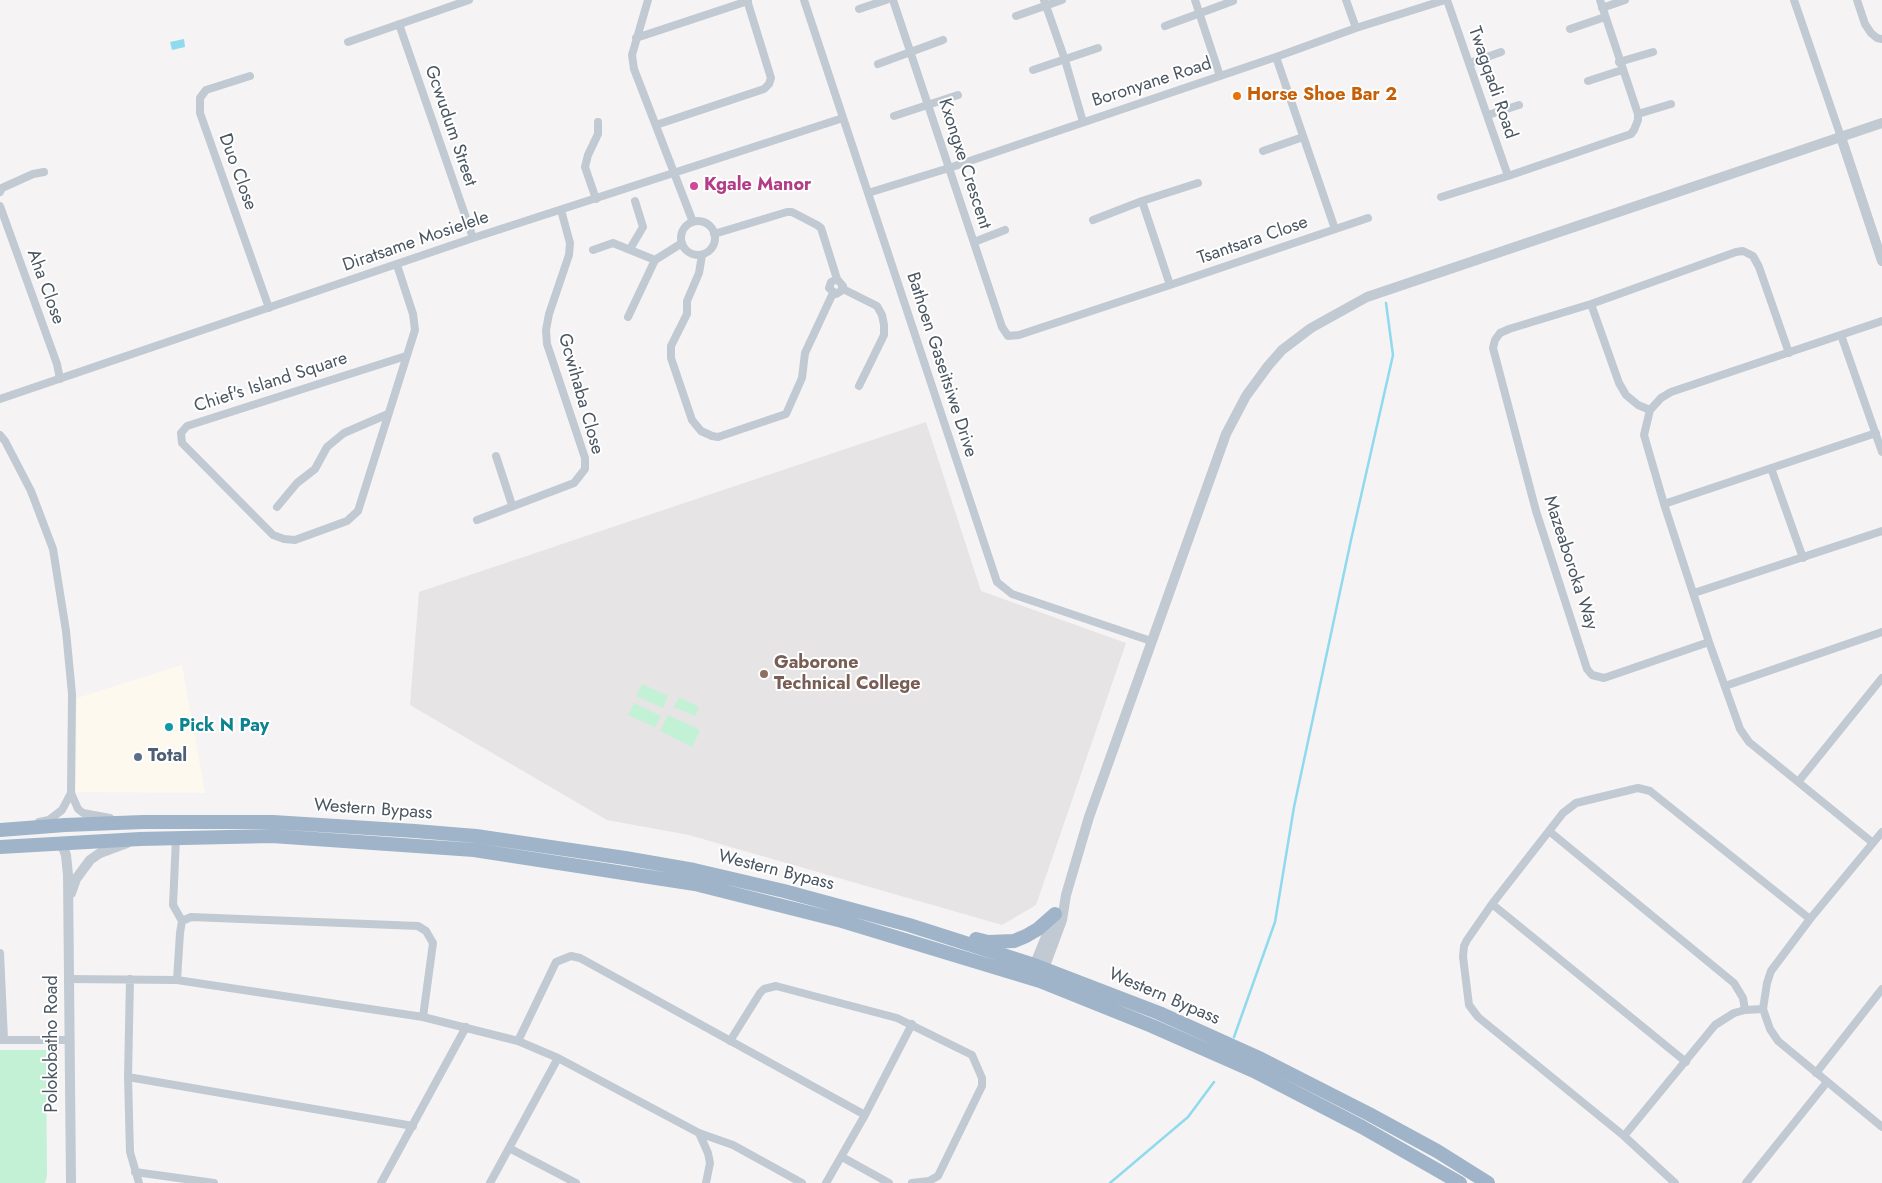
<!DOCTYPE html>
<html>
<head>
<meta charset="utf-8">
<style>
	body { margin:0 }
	canvas { display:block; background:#f5f3f3 }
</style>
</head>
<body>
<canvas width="1882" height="1183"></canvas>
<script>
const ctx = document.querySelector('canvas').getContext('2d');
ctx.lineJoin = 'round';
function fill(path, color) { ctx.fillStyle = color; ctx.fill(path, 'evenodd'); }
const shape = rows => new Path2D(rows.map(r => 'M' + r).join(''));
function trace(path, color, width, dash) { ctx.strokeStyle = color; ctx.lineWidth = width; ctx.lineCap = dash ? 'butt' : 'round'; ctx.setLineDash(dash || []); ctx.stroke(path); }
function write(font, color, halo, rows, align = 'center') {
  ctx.font = font + ' Jost,sans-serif'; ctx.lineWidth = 4; ctx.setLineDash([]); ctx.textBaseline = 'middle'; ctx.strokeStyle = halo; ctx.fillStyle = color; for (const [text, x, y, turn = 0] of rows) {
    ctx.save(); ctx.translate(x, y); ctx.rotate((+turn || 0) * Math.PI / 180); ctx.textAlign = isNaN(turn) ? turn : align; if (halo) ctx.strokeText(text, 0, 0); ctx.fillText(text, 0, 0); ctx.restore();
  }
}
fill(shape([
	[182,665,205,793,76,792,77,698]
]), '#fdf9ef');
fill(shape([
	[926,422,981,591,1126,643,1036,905,1002,925,689,835,607,820,410,705,419,592]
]), '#e6e4e5');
fill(shape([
	[642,684,668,696,663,708,636,696],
	[679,697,699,707,695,716,674,707],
	[634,703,661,716,655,727,628,715],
	[668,715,700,730,692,747,660,731],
	[0,1050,46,1050,47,1176,45,1183,0,1183]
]), '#c3f1d5');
fill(shape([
	[184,39,185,47,172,50,170,42]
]), '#90daee');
trace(shape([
	[1234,1037,1275,922,1294,807,1351,540,1393,355,1386,303],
	[1110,1183,1188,1117,1214,1082]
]), '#90daee', 2.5);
trace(shape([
	[648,0,632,55,634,69,693,222],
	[804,0,997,582,1012,594,1151,641],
	[893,0,1002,327,1008,336,1019,335,1170,285,1368,218],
	[1044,0,1065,60,1083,122],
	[1195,0,1220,76],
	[1346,0,1356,28],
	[1447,0,1508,176],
	[1794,0,1841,137],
	[1857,0,1865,24,1871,33,1877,38,1882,39],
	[1602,8,1625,0],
	[859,9,886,0],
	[1016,16,1062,0],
	[399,24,473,238],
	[1165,26,1233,1],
	[1570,29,1605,17],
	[636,38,748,1],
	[348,42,469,0],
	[1276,57,1335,229],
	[1619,62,1653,52],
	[1470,63,1501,52],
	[878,64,943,40],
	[1033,70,1098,48],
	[250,76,206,90,200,98,200,113,269,308],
	[1588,81,1622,70],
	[1638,114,1671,104],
	[1488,115,1519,105],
	[894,116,958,95],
	[656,125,764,89,769,84,771,78,747,0],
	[1263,151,1303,137],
	[0,192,2,188,33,174,44,172],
	[868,193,949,168,1276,57,1356,28,1445,0],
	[1441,197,1508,176,1631,134,1634,130,1638,120,1638,114,1600,0],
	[596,199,585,167,588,155,598,134,598,122],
	[1142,201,1170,285],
	[0,206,57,364,60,379],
	[1093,220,1142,201,1198,183],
	'681 238a17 17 0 1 1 34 0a17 17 0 1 1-34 0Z',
	[714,234,787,212,792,212,817,225,821,228,837,279,843,286,841,291,836,294,829,288,831,282,837,279],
	[974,242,1005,230],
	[630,249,643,227,635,201],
	[593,250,613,243,655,260],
	[702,255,699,273,687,301,687,314,671,346,671,358,692,420,701,431,712,436,718,437,786,414,802,378,805,353,833,293],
	[397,265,413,314,415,330,358,511,347,521,295,540,284,539,273,535,182,443,181,433,187,426,406,356],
	[843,289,877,306,882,315,884,325,884,335,859,386],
	[1591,304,1619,383,1626,395,1638,405,1650,410],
	[628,317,655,260,682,243],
	[1841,335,1882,452],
	[0,399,473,238,843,118],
	[0,435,5,441,31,491,53,549,66,631,72,694,71,793,78,809,83,813,110,818],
	[496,456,512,505],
	[1771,468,1803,558],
	[1664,504,1876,433],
	[277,507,297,483,315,469,327,447,344,433,388,414],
	[477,520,574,483,585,469,585,458,547,344,546,330,549,314,569,255,570,243,561,210],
	[1694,593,1882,531],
	[1709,642,1604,678,1592,675,1587,669,1536,511,1493,348,1495,340,1500,333,1509,329,1591,304,1736,252,1743,251,1753,256,1759,267,1789,353],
	[1725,686,1882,632],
	[1798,782,1882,678],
	[39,822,49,820,62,810,71,793],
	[1549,831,1734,983,1743,998,1745,1010],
	[1882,832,1810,919,1771,971,1767,983,1763,1009,1770,1029,1778,1041,1882,1127],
	[176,838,173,905,182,921],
	[1873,843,1749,742,1740,729,1709,642,1664,504,1644,435,1650,410,1661,398,1671,392,1882,321],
	[1492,904,1686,1062],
	[0,953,4,1039],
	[68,979,177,980,423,1017,518,1041,558,1058,699,1133,733,1145,802,1183],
	[130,979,128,1077,130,1152,139,1183],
	[177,980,180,933,182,921,191,917,418,926,426,931,433,943,423,1017],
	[0,1040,70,1040],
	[518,1041,556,962,571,956,580,958,865,1115],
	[730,1041,760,993,764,989,776,986,897,1018,972,1055,982,1078,982,1086,938,1176,929,1181,912,1183],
	[1816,1073,1882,989],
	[128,1077,413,1126],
	[699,1133,708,1153,710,1163,706,1183],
	[1624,1136,1715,1025,1734,1013,1745,1010,1763,1009],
	[509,1148,576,1183],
	[842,1157,889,1183],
	[135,1172,214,1183],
	[381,1183,466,1027],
	[490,1183,558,1058],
	[826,1183,865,1115,912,1024],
	[1675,1183,1624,1136,1478,1017,1469,1005,1463,957,1464,946,1467,940,1492,904,1563,813,1576,803,1638,788,1650,791,1810,919],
	[1746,1183,1827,1082]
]), '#c1cad2', 8);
trace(shape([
	[1841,137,1882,261],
	[61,842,66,855,68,875,71,1183],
	[71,893,76,879,90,860,100,853,127,843],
	[1032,971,1055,915],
	[1042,974,1062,920,1066,895,1089,817,1226,434,1246,396,1268,366,1282,350,1311,328,1367,297,1882,123]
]), '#c1cad2', 10);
trace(shape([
	[0,830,65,825,143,822,273,822,415,831,476,836,625,858,694,870,784,891,909,925,1034,965,1159,1013,1261,1059,1369,1114,1437,1151,1488,1183],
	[0,847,140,839,272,836,474,850,695,884,842,921,1040,981,1152,1026,1254,1071,1362,1127,1460,1183],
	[976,939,988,942,1014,941,1026,936,1038,929,1055,914]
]), '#9fb4c9', 14);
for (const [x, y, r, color] of [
	[1237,96,5,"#e8710a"],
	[694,186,5,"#d1479c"],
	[764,674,5,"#8d6e63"],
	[169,727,5,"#0f9aa8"],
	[138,757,5,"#5c6f8a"]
]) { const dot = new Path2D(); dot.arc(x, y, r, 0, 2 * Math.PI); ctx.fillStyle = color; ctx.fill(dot); trace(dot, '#fff', 2); }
write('18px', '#4a5661', '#fff', [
	["Boronyane Road",1152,83,-18],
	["Twagqadi Road",1492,83,71],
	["Gcwudum Street",450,126,71],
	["Kxongxe Crescent",964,164,72],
	["Duo Close",237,172,70],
	["Tsantsara Close",1253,241,-19],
	["Diratsame Mosielele",416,242,-19],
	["Aha Close",45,287,70],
	["Bathoen Gaseitsiwe Drive",941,365,72],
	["Chief's Island Square",271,383,-18],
	["Gcwihaba Close",580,394,74],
	["Mazeaboroka Way",1570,563,72],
	["Western Bypass",373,810,4],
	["Western Bypass",776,871,14],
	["Western Bypass",1164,997,23],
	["Polokobatho Road",53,1044,-90]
]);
write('bold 18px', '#c56008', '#fff', [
	["Horse Shoe Bar 2",1247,96]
], 'left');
write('bold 18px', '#b23c85', '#fff', [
	["Kgale Manor",704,186]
], 'left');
write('bold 18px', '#785e54', '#fff', [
	["Gaborone",774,664],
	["Technical College",774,685]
], 'left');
write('bold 18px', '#0d838f', '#fff', [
	["Pick N Pay",179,727]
], 'left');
write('bold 18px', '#4e5e75', '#fff', [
	["Total",148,757]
], 'left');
</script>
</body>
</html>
